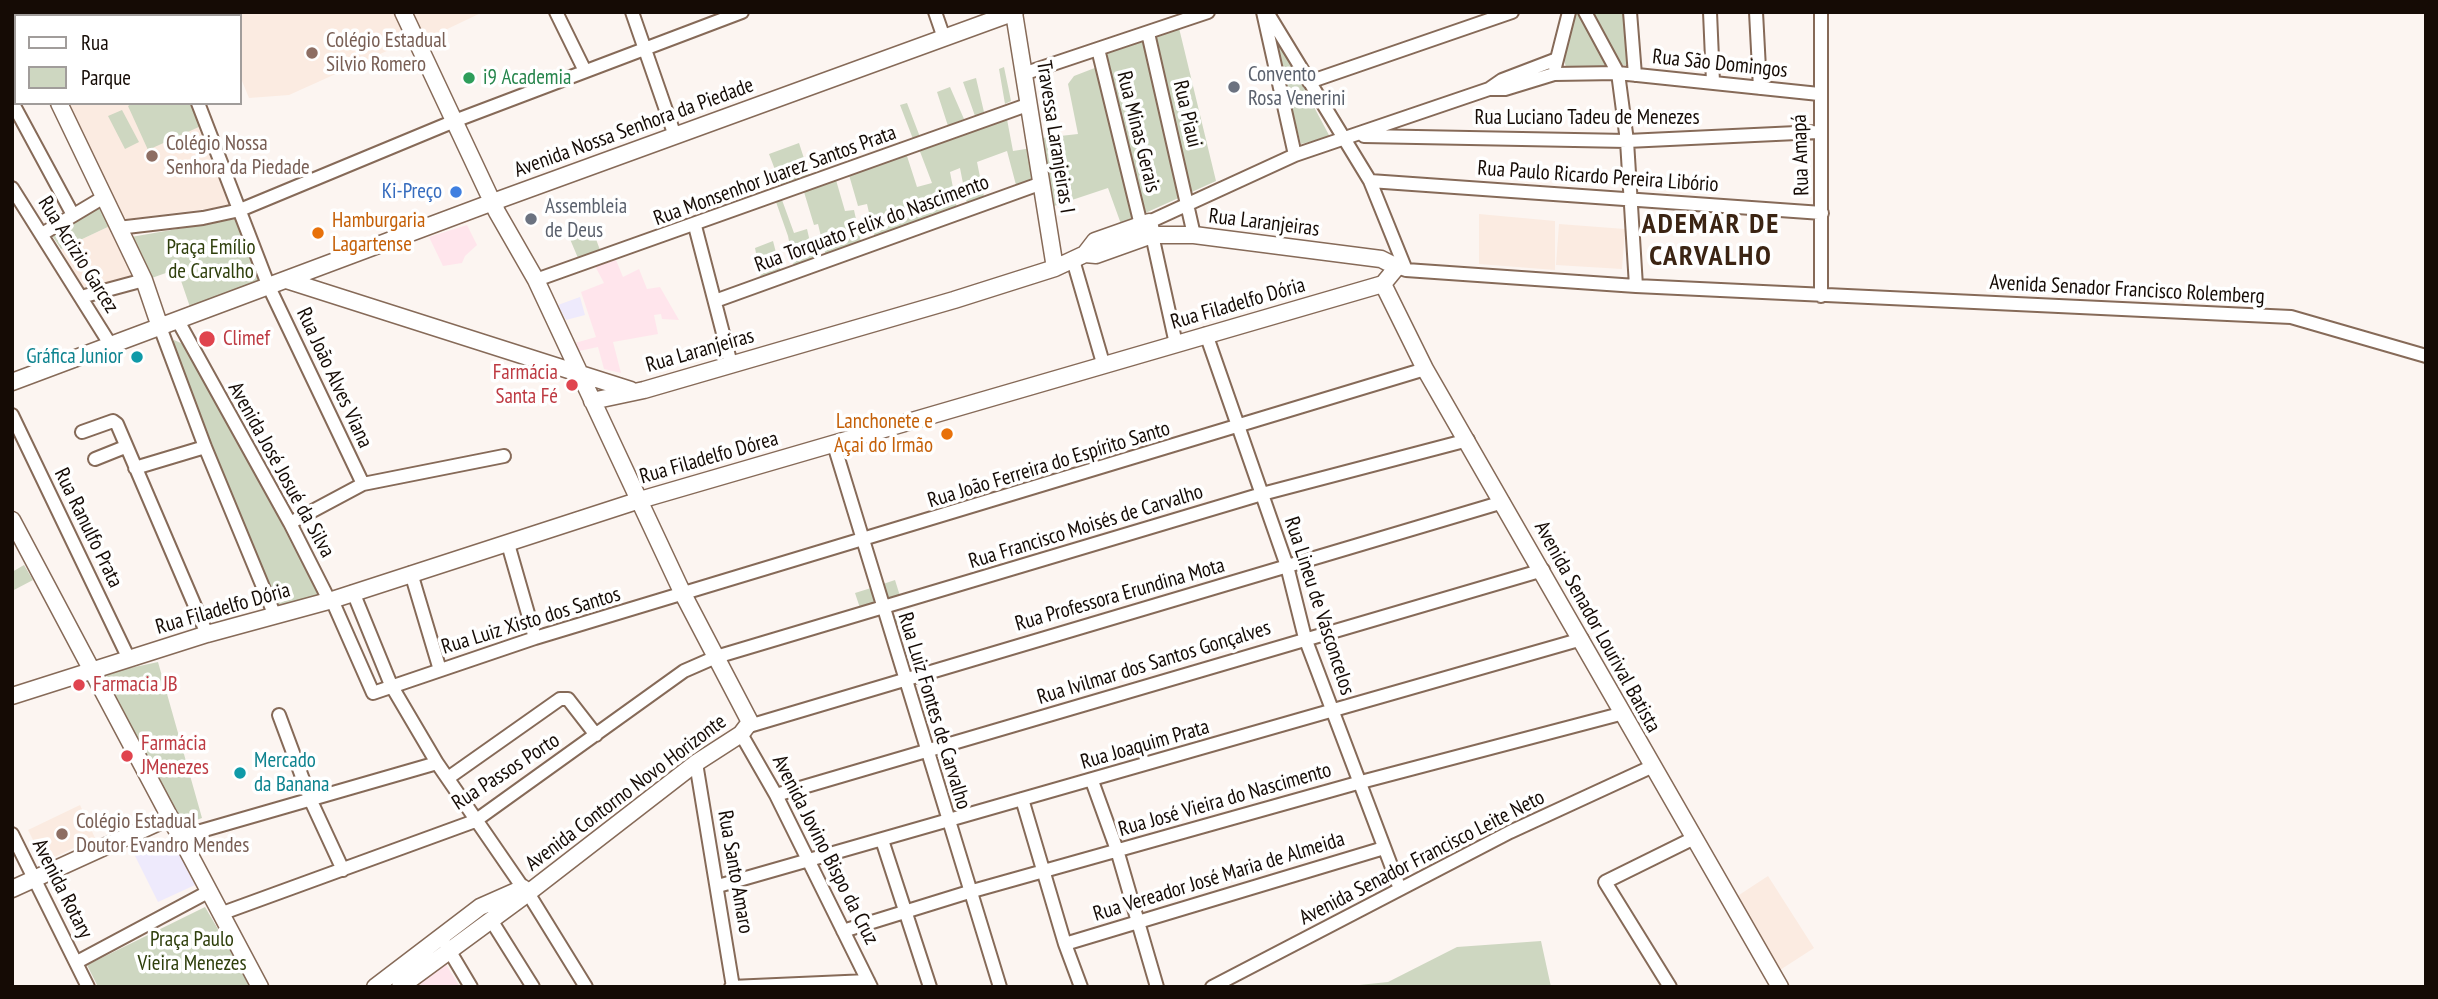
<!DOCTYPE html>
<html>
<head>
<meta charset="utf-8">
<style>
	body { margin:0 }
	#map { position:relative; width:2438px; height:999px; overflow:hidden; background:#fcf5f1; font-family:"PT Sans Narrow",sans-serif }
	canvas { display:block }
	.frame { position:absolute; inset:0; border:14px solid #150b05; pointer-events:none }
	.legend { position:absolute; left:14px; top:14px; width:228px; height:91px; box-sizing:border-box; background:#fff; border:2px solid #a19d9b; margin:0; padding:9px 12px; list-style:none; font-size:21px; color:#150b05 }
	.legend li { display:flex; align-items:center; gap:14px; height:35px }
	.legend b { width:35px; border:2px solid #a19d9b }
</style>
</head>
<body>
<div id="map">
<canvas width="2438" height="999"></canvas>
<div class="frame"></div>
<ul class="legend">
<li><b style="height:9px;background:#fff"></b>Rua</li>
<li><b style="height:19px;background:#ced7c1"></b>Parque</li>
</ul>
</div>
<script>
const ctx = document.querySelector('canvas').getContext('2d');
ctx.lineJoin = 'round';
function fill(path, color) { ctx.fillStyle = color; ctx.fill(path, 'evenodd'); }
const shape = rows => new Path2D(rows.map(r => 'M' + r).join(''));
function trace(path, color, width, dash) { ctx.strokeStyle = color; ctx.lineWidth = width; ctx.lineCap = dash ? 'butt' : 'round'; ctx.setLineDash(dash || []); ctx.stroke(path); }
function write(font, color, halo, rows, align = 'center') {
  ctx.font = font + ' "PT Sans Narrow",sans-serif'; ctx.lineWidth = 7; ctx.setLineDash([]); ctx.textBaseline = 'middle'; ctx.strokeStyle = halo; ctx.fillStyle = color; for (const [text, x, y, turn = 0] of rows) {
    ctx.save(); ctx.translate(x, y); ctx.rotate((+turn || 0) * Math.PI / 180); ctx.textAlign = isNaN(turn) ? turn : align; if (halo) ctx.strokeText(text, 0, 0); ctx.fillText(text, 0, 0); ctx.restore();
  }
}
fill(shape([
	[580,297,585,315,566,320,558,305],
	[171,837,195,885,158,902,134,854]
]), '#eeeafc');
fill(shape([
	[467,225,477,245,465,256,462,263,443,266,429,237],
	[616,260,623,277,639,269,647,289,660,287,679,320,662,319,661,314,654,315,658,334,613,342,621,373,604,369,598,347,579,351,575,343,596,337,581,292,604,283,595,266],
	[445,963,460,987,413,987]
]), '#ffe5ec');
fill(shape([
	[218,12,395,12,409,41,289,95,249,98,240,76,240,16,219,16],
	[409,12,483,12,422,41],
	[68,103,194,103,231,206,118,220],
	[1479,214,1555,221,1555,270,1479,264],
	[1559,224,1625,229,1622,269,1556,265],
	[112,225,134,277,130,281,81,291,61,249],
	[80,805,95,838,44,862,28,830],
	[1768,876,1814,948,1780,970,1736,897]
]), '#fbebe1');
fill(shape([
	[1592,12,1626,12,1631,66,1618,64],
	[1578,13,1608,67,1566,67,1562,54,1573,14],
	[1266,17,1330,137,1301,144],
	[1179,28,1216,181,1121,224,1108,188,1054,206,1042,138,1078,134,1068,84,1074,76,1105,64,1102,52],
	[1004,67,1011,101,1005,104,999,69],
	[976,78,984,112,975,116,963,82],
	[950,87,964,119,948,126,937,92],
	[133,103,191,103,201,126,148,150,128,106],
	[907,103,920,137,913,139,900,105],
	[122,110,139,142,125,149,108,116],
	[1006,114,1013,151,1032,148,1039,180,1016,185,1007,151,977,162,984,197,967,204,960,168,950,172,957,209,875,239,867,204,858,206,849,175,906,153,917,187,932,183,919,149],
	[799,143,810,177,782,188,769,154],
	[836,180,845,211,854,210,861,242,826,257,818,224,814,225,804,192],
	[782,200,794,233,807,229,814,259,794,267,788,236,776,202],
	[99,203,112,225,61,249,49,231],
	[235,219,261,283,190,307,177,269,149,279,131,237],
	[590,223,600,250,578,258,567,232],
	[773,241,781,272,761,278,755,248],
	[174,340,183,344,324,599,277,609,171,347],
	[24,565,33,580,12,591,12,572],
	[895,580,900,596,888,600,883,584],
	[871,588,875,604,860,608,855,593],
	[910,611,913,621,896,626,893,616],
	[158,662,202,818,180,826,102,674],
	[205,907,252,987,98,987,87,965],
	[1541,941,1551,987,1340,987,1388,982,1457,947]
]), '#ced7c1');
const street = shape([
	[165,12,166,16],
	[556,12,585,71],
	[632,12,675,136],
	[935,12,944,38],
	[1263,12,1295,155,1489,89,1505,89,1554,74,1618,73,1819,94],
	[1267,12,1370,181,1406,270],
	[1585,12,1618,73,1627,141,1636,286],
	[1630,12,1635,75],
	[1710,12,1713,82],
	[1756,12,1760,88],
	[1821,12,1821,296],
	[1148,33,1194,235],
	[1098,49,1141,225],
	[1555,67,1569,12],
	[1023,74,1208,12],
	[1309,82,1512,12],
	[1489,89,1502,80,1557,59],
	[12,102,73,215],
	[198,103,269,287,363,484],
	[1364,136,1627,141,1818,132],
	[1370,181,1822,213],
	[12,188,110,344],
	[1149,222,1295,155],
	[695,226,731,364],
	[118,228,203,218,240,210,457,120,742,12],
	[42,234,104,197],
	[1152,235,1176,344],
	[1073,260,1103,363],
	[1397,267,1406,270,1636,286,2291,317,2426,356],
	[536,280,1027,105],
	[81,297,144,280],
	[715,301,1042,183],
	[178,321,290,523,329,600],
	[160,327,205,447,275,616],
	[1206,334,1287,566,1305,638,1400,889],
	[12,415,129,659],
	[82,432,113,421,117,424,207,634],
	[834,445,1000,987],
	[95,459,125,447],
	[135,468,205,447],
	[290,523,363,484,504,456],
	[508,544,535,638],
	[411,573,440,670],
	[353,592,391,685,437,763,523,888],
	[332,600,373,693,535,638,1425,369],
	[279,715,311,801,343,870],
	[749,726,1503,502],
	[741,734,776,795,871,987],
	[696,763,733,987],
	[448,778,560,699,568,699,596,735],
	[1092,781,1117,850,1157,987],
	[776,795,1543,570],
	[1022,799,1065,944,1081,987],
	[12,834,88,987],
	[180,837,437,763],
	[882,840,930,987],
	[718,886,1582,639],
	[528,893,586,987],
	[220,914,475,821,684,671,716,657,1262,494,1468,440],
	[491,920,533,987],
	[843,931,969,892,1361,782,1620,714],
	[1065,944,1384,848],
	[446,945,471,987],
	[77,962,208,892],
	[731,987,868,981],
	[1212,987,1510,832,1651,767],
	[1670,987,1605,882,1688,841]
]);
const secondary = shape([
	[18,12,20,16],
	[1014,13,1055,268],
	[59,103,144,280,160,327],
	[1085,254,1095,241,1149,222,1152,235],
	[286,280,631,390],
	[1383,284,1425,369,1780,987],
	[12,382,493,202,1015,12],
	[592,401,644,390,954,300,1055,268,1085,254,1096,255,1152,235,1194,235,1381,259,1397,267,1383,284],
	[12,520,260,987],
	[12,696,207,634,332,600,640,500,1383,284],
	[12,889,170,817],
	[375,987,480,907,523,888,528,893],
	[400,987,528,893,696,763,741,734,750,722,683,594,536,280,497,212,403,12]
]);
trace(street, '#866a58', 16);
trace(secondary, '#866a58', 19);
trace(street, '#fff', 12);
trace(secondary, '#fff', 16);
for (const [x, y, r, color] of [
	[312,53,7,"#8d6e63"],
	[469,78,7,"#2e9e5b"],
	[1234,87,7,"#6b7280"],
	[152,156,7,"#8d6e63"],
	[456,192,7,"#3f7fe0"],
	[531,219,7,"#6b7280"],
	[318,233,7,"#e8710a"],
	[207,339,9,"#e0444e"],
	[137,357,7,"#0f9aa8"],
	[572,385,7,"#e0444e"],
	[947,434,7,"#e8710a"],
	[79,685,7,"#e0444e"],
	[127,756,7,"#e0444e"],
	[240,773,7,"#0f9aa8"],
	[62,834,7,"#8d6e63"]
]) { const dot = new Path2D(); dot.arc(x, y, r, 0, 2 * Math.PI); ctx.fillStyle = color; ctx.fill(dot); trace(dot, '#fff', 2.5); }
write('21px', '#785e54', '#fff', [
	["Colégio Estadual",326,41],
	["Silvio Romero",326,65],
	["Colégio Nossa",166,144],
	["Senhora da Piedade",166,168],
	["Colégio Estadual",76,822],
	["Doutor Evandro Mendes",76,846]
], 'left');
write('21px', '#150b05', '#fff', [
	["Rua São Domingos",1720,64,6],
	["Rua Piaui",1187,114,77],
	["Rua Luciano Tadeu de Menezes",1587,118],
	["Avenida Nossa Senhora da Piedade",634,128,-20],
	["Rua Minas Gerais",1138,132,76],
	["Travessa Laranjeiras I",1055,137,81],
	["Rua Amapá",1801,155,-92],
	["Rua Monsenhor Juarez Santos Prata",775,176,-20],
	["Rua Paulo Ricardo Pereira Libório",1598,177,4],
	["Rua Laranjeiras",1264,223,7],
	["Rua Torquato Felix do Nascimento",872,224,-20],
	["Rua Acrizio Garcez",78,255,58],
	["Avenida Senador Francisco Rolemberg",2127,290,3],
	["Rua Filadelfo Dória",1238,304,-16],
	["Rua Laranjeiras",700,351,-16],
	["Rua João Alves Viana",334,378,65],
	["Rua Filadelfo Dórea",709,458,-16],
	["Rua João Ferreira do Espírito Santo",1049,465,-17],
	["Avenida José Josué da Silva",281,470,61],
	["Rua Francisco Moisés de Carvalho",1086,527,-17],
	["Rua Ranulfo Prata",88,528,64],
	["Rua Professora Erundina Mota",1120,595,-16],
	["Rua Lineu de Vasconcelos",1319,606,72],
	["Rua Filadelfo Dória",223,609,-16],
	["Rua Luiz Xisto dos Santos",531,621,-17],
	["Avenida Senador Lourival Batista",1597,627,61],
	["Rua Ivilmar dos Santos Gonçalves",1154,663,-17],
	["Rua Luiz Fontes de Carvalho",934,711,73],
	["Rua Joaquim Prata",1145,745,-16],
	["Rua Passos Porto",506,772,-33],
	["Avenida Contorno Novo Horizonte",626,793,-37],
	["Rua José Vieira do Nascimento",1225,800,-16],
	["Avenida Jovino Bispo da Cruz",825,850,63],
	["Avenida Senador Francisco Leite Neto",1422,858,-27],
	["Rua Santo Amaro",735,872,80],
	["Rua Vereador José Maria de Almeida",1219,877,-17],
	["Avenida Rotary",62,889,63]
]);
write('21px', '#5b616d', '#fff', [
	["Convento",1248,75],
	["Rosa Venerini",1248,99],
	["Assembleia",545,207],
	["de Deus",545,231]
], 'left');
write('21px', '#27864d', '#fff', [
	["i9 Academia",483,78]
], 'left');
write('21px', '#366cbe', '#fff', [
	["Ki-Preço",442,192]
], 'right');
write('21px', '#c56008', '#fff', [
	["Hamburgaria",332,221],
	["Lagartense",332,245],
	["Lanchonete e",933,422,"right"],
	["Açai do Irmão",933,446,"right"]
], 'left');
write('21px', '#2f3f0c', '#fff', [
	["Praça Emílio",211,248],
	["de Carvalho",211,272],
	["Praça Paulo",192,940],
	["Vieira Menezes",192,964]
]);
write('21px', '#be3a42', '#fff', [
	["Climef",223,339],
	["Farmácia",558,373,"right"],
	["Santa Fé",558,397,"right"],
	["Farmacia JB",93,685],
	["Farmácia",141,744],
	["JMenezes",141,768]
], 'left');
write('21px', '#0d838f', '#fff', [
	["Gráfica Junior",123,357],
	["Mercado",254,761,"left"],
	["da Banana",254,785,"left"]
], 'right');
ctx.letterSpacing = '2px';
write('bold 28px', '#3b2413', '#fff', [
	["ADEMAR DE",1711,225],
	["CARVALHO",1711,257]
]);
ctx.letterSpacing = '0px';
</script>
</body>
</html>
